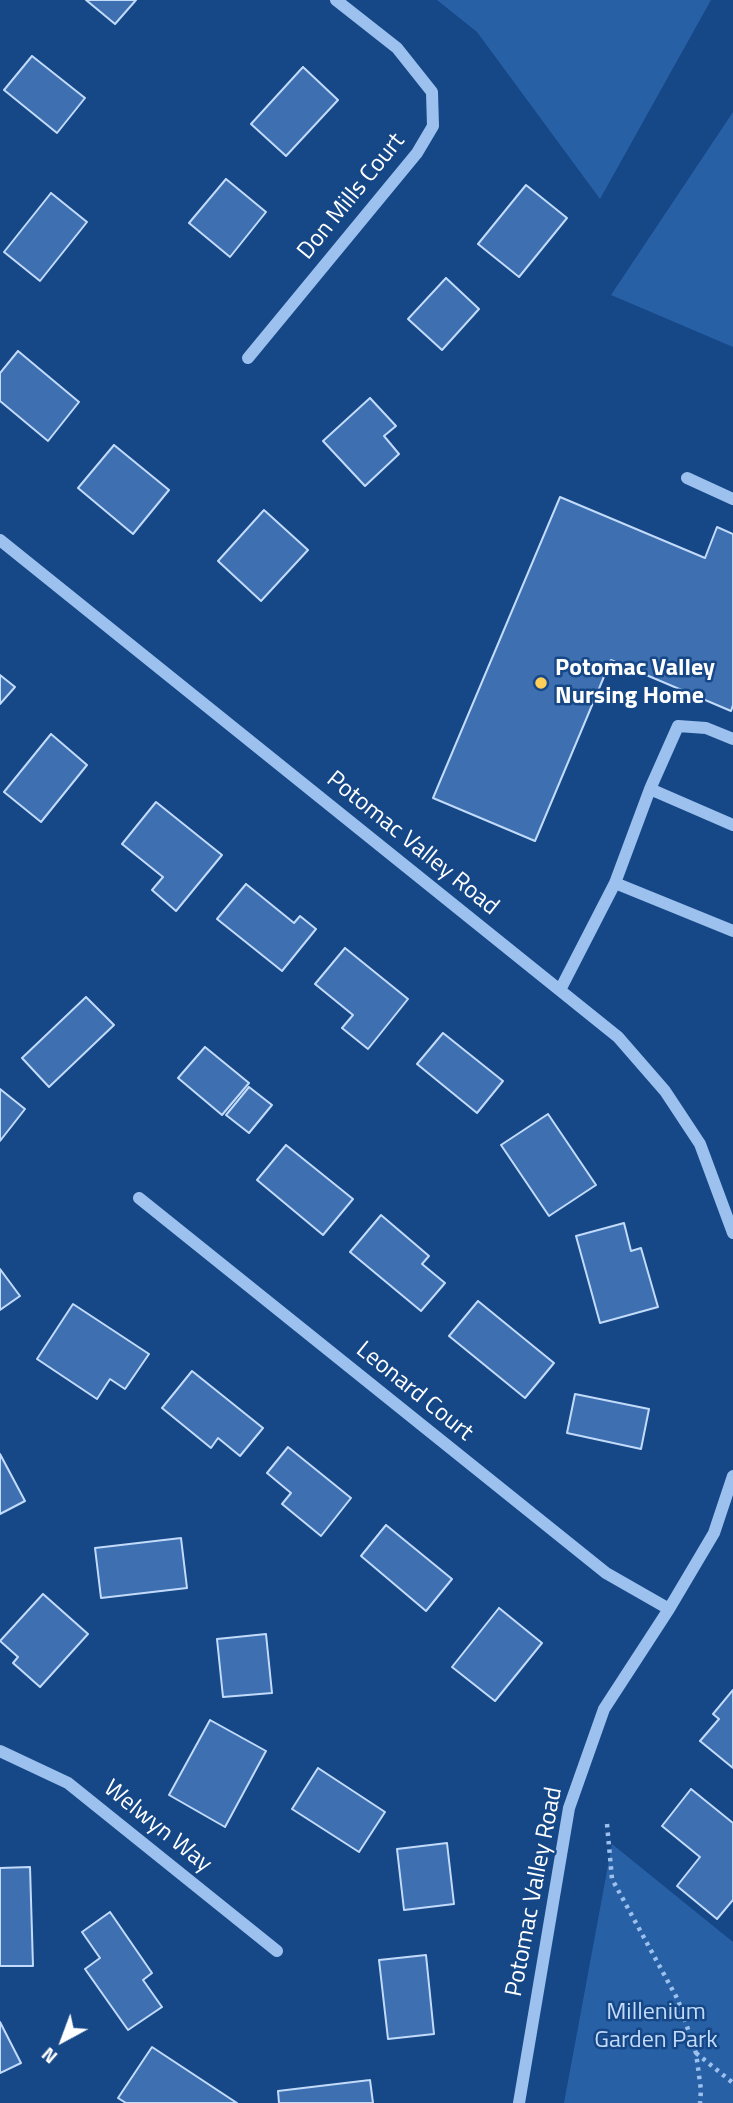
<!DOCTYPE html>
<html>
<head>
<meta charset="utf-8">
<style>
	body { margin:0 }
	#map { position:relative; width:733px; height:2103px; overflow:hidden; background:#164787; font-family:"Titillium Web",sans-serif }
	canvas { display:block }
	.north { position:absolute; left:28px; top:2005px; width:70px; height:70px; -webkit-text-stroke:5px #164787; paint-order:stroke; rotate:221deg; font-size:19px; font-weight:700; line-height:28px; text-align:center; color:#fff }
	.north::after { content:''; display:block; margin:auto; width:24px; height:32px; background:#fff; clip-path:polygon(50% 0,100% 100%,50% 72%,0 100%) }
</style>
</head>
<body>
<div id="map">
<canvas width="733" height="2103"></canvas>
<div class="north">N</div>
</div>
<script>
const ctx = document.querySelector('canvas').getContext('2d');
ctx.lineJoin = 'round';
function fill(path, color) { ctx.fillStyle = color; ctx.fill(path, 'evenodd'); }
const shape = rows => new Path2D(rows.map(r => 'M' + r).join(''));
function trace(path, color, width, dash) { ctx.strokeStyle = color; ctx.lineWidth = width; ctx.lineCap = dash ? 'butt' : 'round'; ctx.setLineDash(dash || []); ctx.stroke(path); }
function write(font, color, halo, rows, align = 'center') {
  ctx.font = font + ' "Titillium Web",sans-serif'; ctx.lineWidth = 5; ctx.setLineDash([]); ctx.textBaseline = 'middle'; ctx.strokeStyle = halo; ctx.fillStyle = color; for (const [text, x, y, turn = 0] of rows) {
    ctx.save(); ctx.translate(x, y); ctx.rotate((+turn || 0) * Math.PI / 180); ctx.textAlign = isNaN(turn) ? turn : align; if (halo) ctx.strokeText(text, 0, 0); ctx.fillText(text, 0, 0); ctx.restore();
  }
}
fill(shape([
	[437,0,711,0,600,199,477,32],
	[733,112,733,347,611,295],
	[612,1844,733,1942,733,2103,564,2103]
]), '#2860a6');
const building = shape([
	[86,0,136,0,115,24,86,0],
	[32,56,85,98,57,133,4,90,32,56],
	[303,67,338,100,286,156,251,124,303,67],
	[226,179,266,212,230,257,189,223,226,179],
	[526,185,567,218,519,277,478,244,526,185],
	[51,193,87,222,40,281,4,252,51,193],
	[446,278,479,309,442,350,408,319,446,278],
	[18,351,79,402,48,441,0,401,0,373,18,351],
	[370,398,396,426,384,436,399,454,365,486,323,441,370,398],
	[114,445,169,490,133,534,78,488,114,445],
	[560,497,705,558,717,527,733,534,733,705,731,711,611,660,535,841,433,798,560,497],
	[264,510,308,550,261,601,218,561,264,510],
	[0,675,15,687,0,704,0,675],
	[51,734,87,765,41,822,4,792,51,734],
	[156,802,222,855,176,911,152,890,163,877,122,844,156,802],
	[246,884,294,923,300,916,316,929,282,971,217,919,246,884],
	[345,948,408,999,368,1049,342,1028,353,1015,315,984,345,948],
	[86,997,114,1025,49,1087,22,1058,86,997],
	[443,1033,503,1081,477,1113,417,1064,443,1033],
	[205,1047,249,1083,222,1115,178,1078,205,1047],
	[249,1087,272,1105,249,1133,226,1115,249,1087],
	[0,1089,25,1109,0,1141,0,1089],
	[548,1114,596,1185,549,1216,501,1145,548,1114],
	[286,1145,353,1199,323,1235,257,1180,286,1145],
	[381,1215,429,1256,422,1264,445,1283,421,1311,350,1252,381,1215],
	[624,1223,631,1251,641,1248,658,1307,600,1323,576,1236,624,1223],
	[0,1269,20,1296,0,1310,0,1269],
	[478,1301,554,1363,525,1398,449,1336,478,1301],
	[73,1304,149,1354,125,1389,110,1379,97,1399,37,1359,73,1304],
	[192,1371,263,1428,240,1456,218,1438,211,1448,162,1408,192,1371],
	[575,1394,649,1409,641,1449,567,1433,575,1394],
	[288,1447,351,1498,321,1536,282,1504,291,1493,267,1473,288,1447],
	[0,1454,25,1501,0,1514,0,1454],
	[386,1525,452,1579,426,1611,361,1556,386,1525],
	[181,1538,187,1588,101,1598,95,1548,181,1538],
	[43,1594,88,1634,40,1687,13,1663,18,1657,0,1641,43,1594],
	[499,1608,542,1643,495,1701,452,1667,499,1608],
	[266,1634,272,1693,223,1697,217,1639,266,1634],
	[733,1690,733,1768,700,1741,719,1719,713,1714,733,1690],
	[210,1720,266,1751,225,1827,169,1795,210,1720],
	[318,1768,385,1812,359,1852,292,1809,318,1768],
	[691,1789,733,1823,733,1900,717,1919,677,1886,700,1857,662,1826,691,1789],
	[447,1843,454,1904,404,1910,397,1849,447,1843],
	[30,1867,33,1966,0,1966,0,1868,30,1867],
	[110,1912,152,1973,143,1980,162,2007,128,2030,85,1969,100,1958,82,1932,110,1912],
	[426,1955,434,2034,388,2039,379,1960,426,1955],
	[0,2022,21,2063,0,2073,0,2022],
	[152,2047,237,2103,126,2103,118,2098,152,2047],
	[370,2080,373,2103,279,2103,278,2091,370,2080]
]);
fill(building, '#3e70b1');
trace(building, '#c2dbfa', 2);
trace(shape([
	[607,1824,612,1879,678,2000,696,2053,701,2090,700,2103],
	[696,2053,733,2083]
]), '#9cc1ee', 4.5, [3.5, 5]);
trace(shape([
	[248,358,417,153,433,126,432,92,397,48,336,0],
	[687,478,733,499],
	[0,540,618,1037,665,1091,700,1144,733,1233],
	[650,789,733,825],
	[615,883,733,931],
	[560,990,615,883,650,789,678,726,706,728,733,739],
	[139,1198,606,1573,669,1609],
	[0,1751,68,1783,277,1951],
	[519,2103,569,1808,604,1709,669,1609,714,1533,733,1476]
]), '#9cc1ee', 12);
for (const [x, y, r, color] of [
	[541,683,7,"#ffd059"]
]) { const dot = new Path2D(); dot.arc(x, y, r, 0, 2 * Math.PI); ctx.fillStyle = color; ctx.fill(dot); trace(dot, '#164787', 2.5); }
write('24px', '#fff', '#164787', [
	["Don Mills Court",352,197,-51],
	["Potomac Valley Road",412,844,39],
	["Leonard Court",414,1392,39],
	["Welwyn Way",157,1827,39],
	["Potomac Valley Road",535,1892,-79]
]);
write('bold 24px', '#fff', '#164787', [
	["Potomac Valley",555,669],
	["Nursing Home",555,697]
], 'left');
write('24px', '#c2dbfa', '#164787', [
	["Millenium",656,2013],
	["Garden Park",656,2041]
]);
</script>
</body>
</html>
